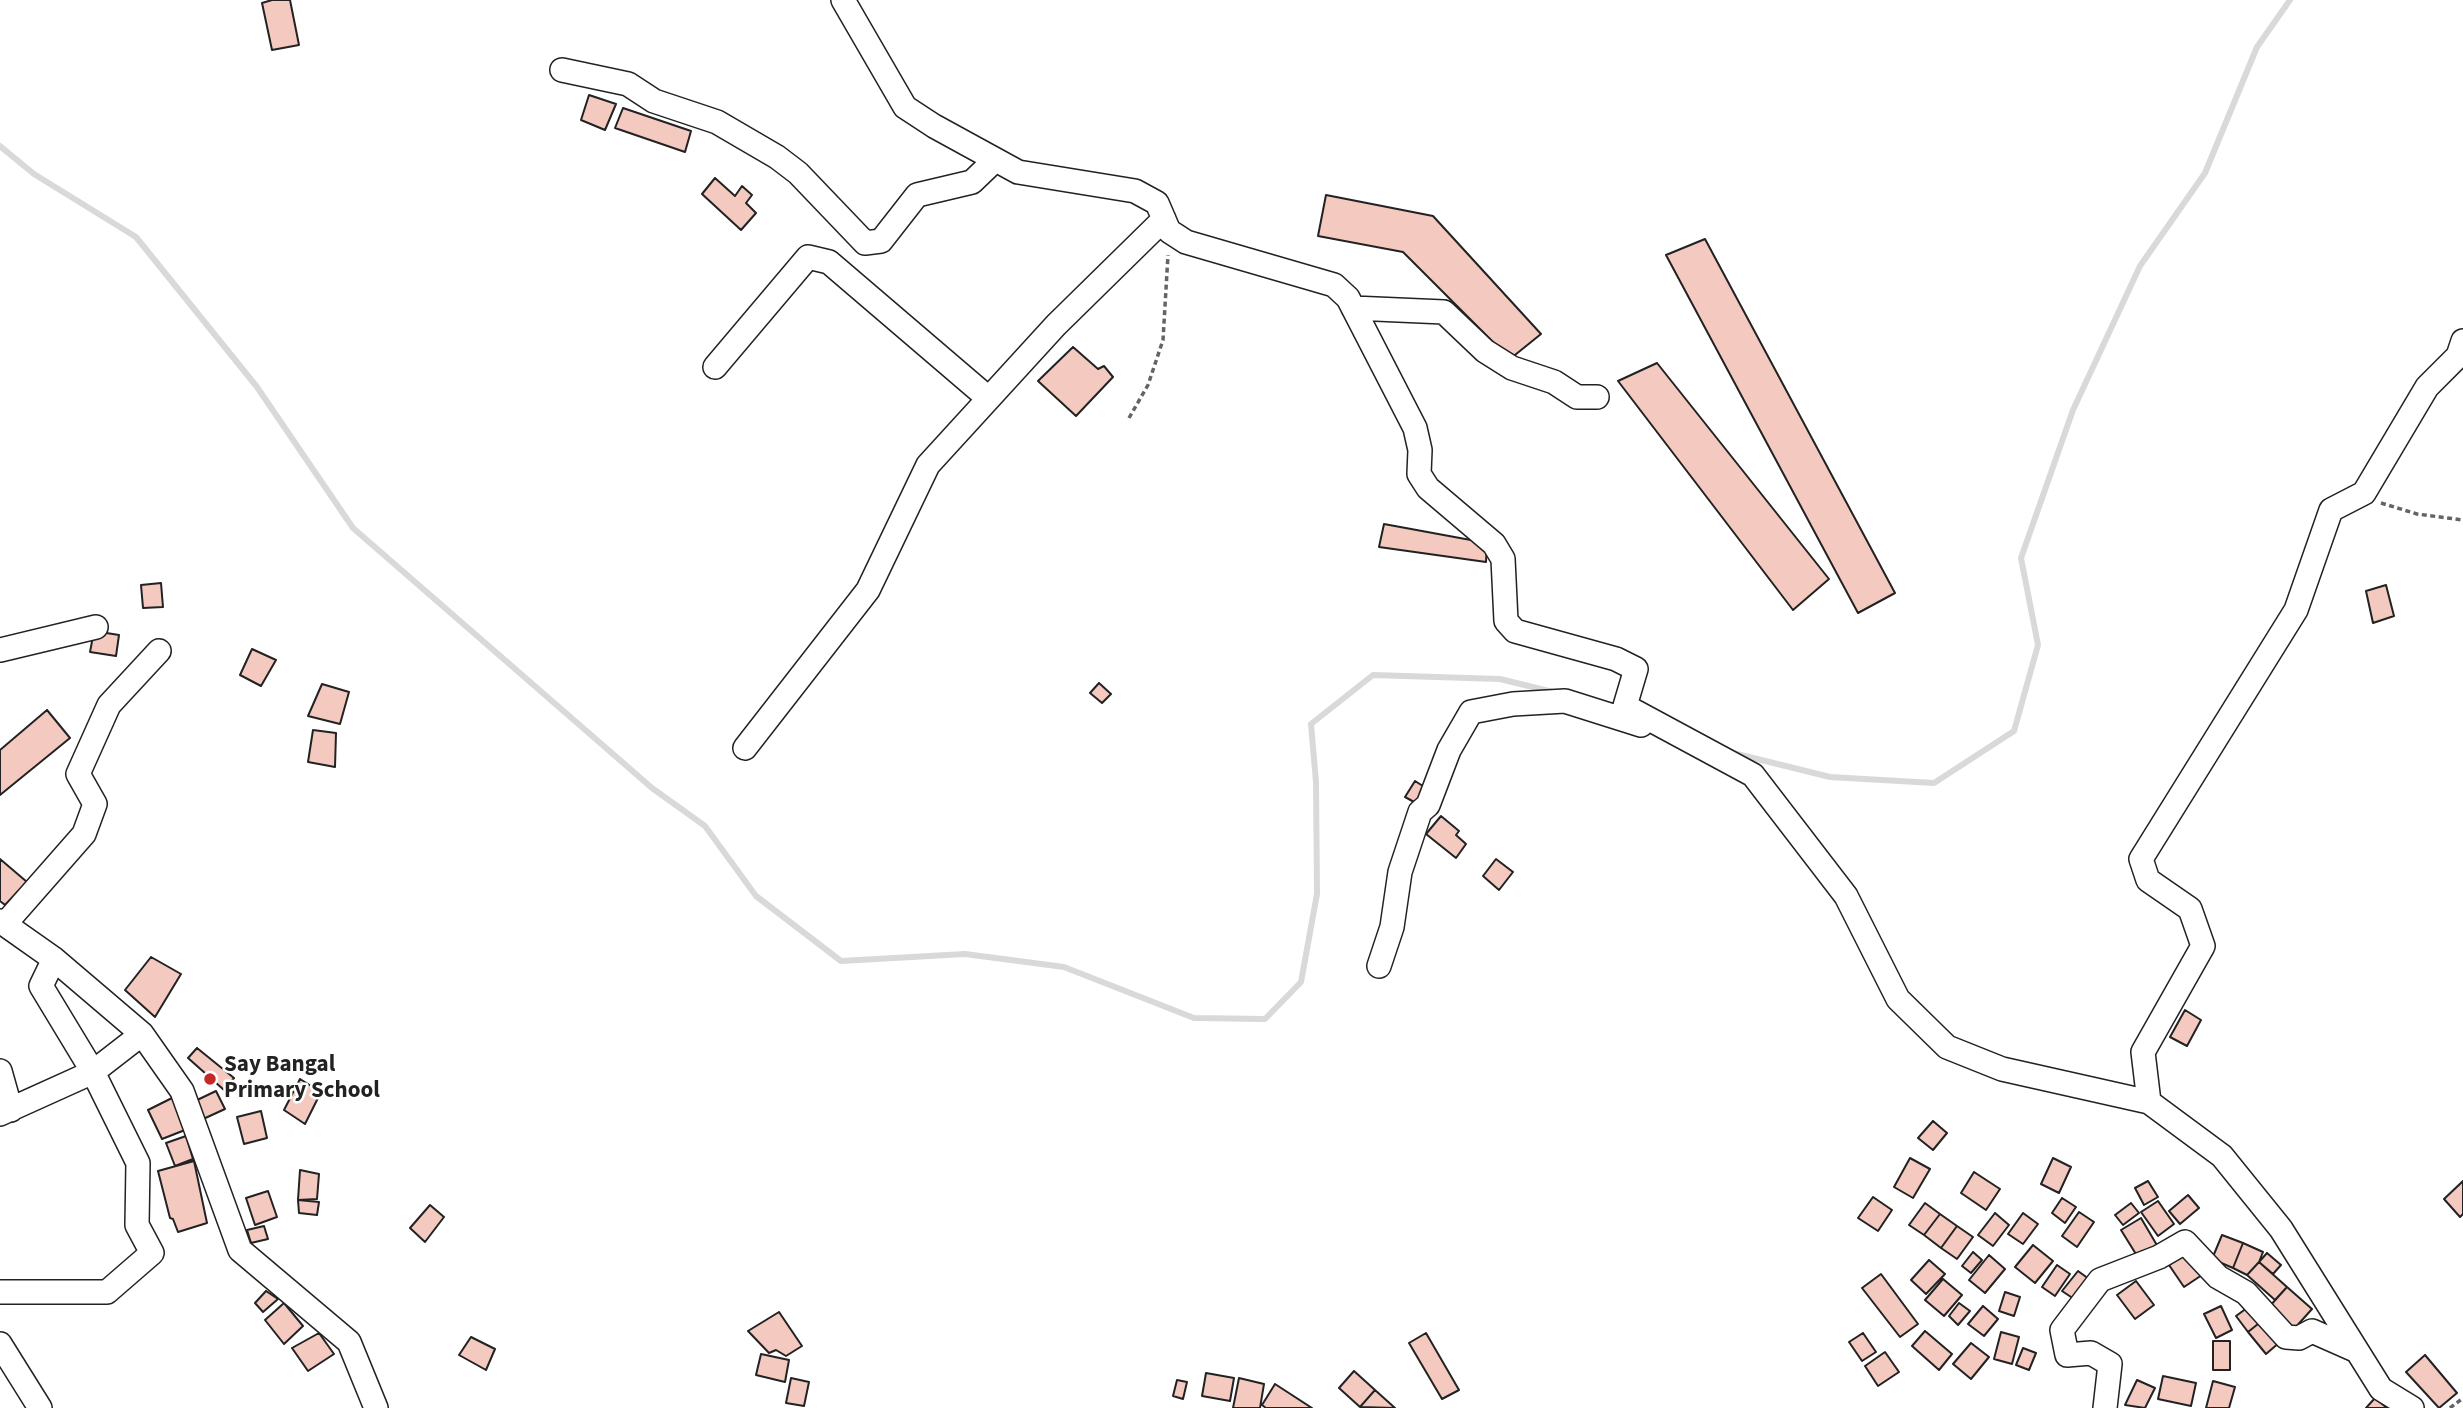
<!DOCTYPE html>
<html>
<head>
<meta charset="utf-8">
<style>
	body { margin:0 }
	canvas { display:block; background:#fff }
</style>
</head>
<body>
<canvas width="2463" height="1408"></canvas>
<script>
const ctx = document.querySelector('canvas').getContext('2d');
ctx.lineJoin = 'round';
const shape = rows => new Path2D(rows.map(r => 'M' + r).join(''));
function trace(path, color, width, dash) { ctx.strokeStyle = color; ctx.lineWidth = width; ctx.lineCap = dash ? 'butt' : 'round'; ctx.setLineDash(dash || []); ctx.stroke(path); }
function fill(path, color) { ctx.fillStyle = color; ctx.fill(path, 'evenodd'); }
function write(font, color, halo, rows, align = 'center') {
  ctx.font = font + ' "Source Sans 3",sans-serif'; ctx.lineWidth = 5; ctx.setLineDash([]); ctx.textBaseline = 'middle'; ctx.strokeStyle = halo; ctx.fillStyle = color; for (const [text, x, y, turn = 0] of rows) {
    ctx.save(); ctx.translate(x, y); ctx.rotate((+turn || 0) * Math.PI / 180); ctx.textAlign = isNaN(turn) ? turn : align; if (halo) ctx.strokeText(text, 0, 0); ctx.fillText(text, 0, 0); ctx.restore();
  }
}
trace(shape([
	[0,146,34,174,136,237,257,387,353,528,652,788,705,826,756,896,841,961,965,954,1064,967,1194,1018,1265,1019,1301,982,1317,894,1316,782,1311,724,1373,675,1500,679,1553,692],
	[1729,752,1830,777,1934,783,2014,731,2038,645,2021,558,2073,410,2140,266,2205,173,2257,47,2290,0]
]), '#d9d9d9', 6);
const building = shape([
	[272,0,290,0,299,45,272,50,262,3,272,0],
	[589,95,616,104,605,130,581,120,589,95],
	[623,108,691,131,685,152,615,128,623,108],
	[715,178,735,196,742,186,752,195,746,203,756,213,741,230,702,194,715,178],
	[1326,195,1433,216,1541,334,1510,359,1403,252,1318,236,1326,195],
	[1705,239,1895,593,1858,613,1666,255,1705,239],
	[1073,347,1098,369,1104,366,1113,377,1076,416,1038,381,1073,347],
	[1657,363,1829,579,1793,610,1618,381,1657,363],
	[1384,524,1487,543,1486,562,1379,547,1384,524],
	[161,583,163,607,143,608,141,585,161,583],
	[2386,585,2394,616,2373,623,2366,591,2386,585],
	[94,631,119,635,116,656,90,652,94,631],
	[252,649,276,660,261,686,240,675,252,649],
	[1099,683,1111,694,1102,703,1090,693,1099,683],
	[322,684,349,692,340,724,308,716,322,684],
	[47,710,70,738,0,795,0,750,47,710],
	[313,730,336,733,335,767,308,762,313,730],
	[1415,781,1426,788,1416,803,1405,797,1415,781],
	[1441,816,1459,831,1456,835,1466,844,1456,858,1426,834,1441,816],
	[0,859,27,882,5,905,0,901,0,859],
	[1496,859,1513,872,1499,890,1483,876,1496,859],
	[151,957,181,974,155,1017,125,990,151,957],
	[2185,1010,2201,1020,2187,1046,2170,1037,2185,1010],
	[197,1048,234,1078,224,1090,188,1058,197,1048],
	[300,1079,321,1092,305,1124,284,1110,300,1079],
	[216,1091,225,1109,201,1120,193,1102,216,1091],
	[174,1097,185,1130,162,1139,148,1110,174,1097],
	[261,1111,267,1138,244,1144,237,1117,261,1111],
	[1933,1121,1947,1133,1933,1150,1918,1138,1933,1121],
	[186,1136,193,1159,175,1166,166,1143,186,1136],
	[1910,1158,1930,1169,1913,1198,1894,1187,1910,1158],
	[2053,1158,2071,1167,2059,1193,2041,1184,2053,1158],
	[194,1161,207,1223,178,1232,173,1219,170,1218,158,1171,194,1161],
	[300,1170,319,1174,317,1199,298,1200,300,1170],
	[1974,1172,2000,1189,1986,1210,1961,1193,1974,1172],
	[2148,1181,2158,1197,2144,1205,2135,1188,2148,1181],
	[2463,1181,2463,1214,2460,1217,2444,1199,2463,1181],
	[268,1191,277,1217,255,1225,246,1198,268,1191],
	[2188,1195,2199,1208,2180,1224,2169,1211,2188,1195],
	[1873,1197,1892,1210,1878,1231,1858,1218,1873,1197],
	[2062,1198,2076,1207,2065,1223,2052,1213,2062,1198],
	[298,1200,319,1202,317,1215,299,1213,298,1200],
	[2158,1201,2174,1224,2158,1236,2141,1212,2158,1201],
	[1925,1203,1940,1214,1924,1235,1909,1225,1925,1203],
	[2131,1203,2139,1213,2123,1225,2115,1215,2131,1203],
	[430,1205,444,1217,425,1242,410,1228,430,1205],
	[2079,1212,2094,1222,2077,1247,2062,1236,2079,1212],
	[1995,1213,2009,1225,1993,1246,1978,1235,1995,1213],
	[2023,1213,2038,1224,2023,1244,2008,1234,2023,1213],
	[1940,1214,1957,1226,1941,1248,1924,1235,1940,1214],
	[2141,1218,2158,1247,2139,1259,2121,1230,2141,1218],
	[264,1226,268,1239,251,1243,247,1230,264,1226],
	[1957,1226,1973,1237,1957,1259,1941,1248,1957,1226],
	[2222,1235,2243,1243,2233,1268,2212,1259,2222,1235],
	[2243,1243,2263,1252,2259,1262,2247,1275,2233,1268,2243,1243],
	[2033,1245,2053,1261,2035,1283,2015,1267,2033,1245],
	[1973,1252,1982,1260,1971,1273,1962,1266,1973,1252],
	[2186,1253,2202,1275,2184,1287,2169,1265,2186,1253],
	[2267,1253,2281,1265,2273,1274,2259,1262,2267,1253],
	[1989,1255,2005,1269,1985,1293,1969,1280,1989,1255],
	[1929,1260,1945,1274,1926,1294,1911,1280,1929,1260],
	[2259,1262,2287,1287,2275,1300,2247,1275,2259,1262],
	[2057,1265,2070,1274,2055,1296,2042,1287,2057,1265],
	[2078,1271,2089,1279,2074,1299,2062,1291,2078,1271],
	[1881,1274,1918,1324,1900,1337,1862,1288,1881,1274],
	[1943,1279,1962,1295,1944,1316,1925,1300,1943,1279],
	[2136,1281,2154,1305,2135,1319,2117,1295,2136,1281],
	[2287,1287,2312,1309,2294,1329,2269,1307,2287,1287],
	[266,1291,278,1299,263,1312,255,1303,266,1291],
	[2005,1292,2020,1297,2014,1316,1999,1311,2005,1292],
	[284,1303,303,1326,284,1344,265,1320,284,1303],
	[1959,1303,1970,1311,1958,1325,1949,1316,1959,1303],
	[2251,1305,2263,1320,2248,1332,2236,1316,2251,1305],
	[1983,1306,1998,1319,1984,1336,1968,1324,1983,1306],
	[2221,1306,2232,1330,2216,1338,2204,1314,2221,1306],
	[779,1312,802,1346,786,1356,776,1350,769,1353,748,1331,779,1312],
	[2263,1320,2280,1342,2266,1354,2248,1332,2263,1320],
	[1925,1331,1952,1354,1939,1370,1912,1346,1925,1331],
	[2001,1332,2019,1337,2012,1364,1994,1359,2001,1332],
	[319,1333,334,1354,308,1371,292,1348,319,1333],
	[1426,1333,1459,1390,1442,1399,1409,1343,1426,1333],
	[1863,1333,1876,1352,1862,1361,1849,1342,1863,1333],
	[471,1337,495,1349,486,1370,459,1355,471,1337],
	[2213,1341,2230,1341,2230,1370,2213,1370,2213,1341],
	[1971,1343,1989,1357,1971,1379,1953,1364,1971,1343],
	[2023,1348,2036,1353,2029,1370,2016,1365,2023,1348],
	[1885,1352,1899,1372,1878,1386,1865,1366,1885,1352],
	[761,1354,789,1360,785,1382,756,1375,761,1354],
	[2425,1355,2457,1393,2439,1408,2406,1372,2425,1355],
	[1354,1371,1375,1390,1360,1407,1339,1388,1354,1371],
	[1206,1373,1234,1378,1230,1401,1202,1396,1206,1373],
	[2163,1376,2196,1383,2191,1406,2158,1399,2163,1376],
	[791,1378,809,1382,804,1406,786,1403,791,1378],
	[1239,1378,1264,1384,1260,1408,1233,1408,1239,1378],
	[1177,1380,1187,1382,1183,1399,1173,1396,1177,1380],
	[2137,1380,2155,1388,2145,1408,2125,1405,2137,1380],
	[2213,1381,2235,1387,2229,1408,2206,1408,2213,1381],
	[1275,1384,1312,1408,1266,1408,1262,1405,1275,1384],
	[1375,1390,1395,1408,1360,1407,1375,1390],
	[2375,1398,2387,1408,2366,1408,2375,1398]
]);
fill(building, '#f3c9c0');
trace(building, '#222', 2);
const minor = shape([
	[843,0,905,107,934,126,1018,172,1135,191,1157,203,1169,231,1186,242,1334,285,1348,298,1415,428,1420,450,1419,474,1428,488,1494,544,1503,559,1506,621,1515,631,1616,659,1636,669,1625,706,1753,775,1846,896,1898,999,1947,1047,2002,1069,2149,1102,2222,1156,2281,1229,2381,1389,2412,1408],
	[562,70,628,84,654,101,717,122,777,157,798,173,865,243,881,241,917,195,972,182,995,160],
	[1353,308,1444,312,1485,351,1512,368,1554,382,1577,397,1597,397],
	[715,367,808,257,829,262,988,398],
	[0,650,96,627],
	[745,748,868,590,928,465,1056,325,1164,219],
	[0,921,54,959,142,1034,182,1091,240,1250,349,1342,376,1408],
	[5,924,84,834,95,804,78,774,109,705,159,651],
	[1379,966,1392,927,1400,872,1420,812,1428,805,1449,750,1471,712,1513,704,1565,701,1641,725],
	[0,1071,11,1110],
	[2149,1102,2143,1052,2203,946,2190,909,2148,880,2141,859,2296,610,2331,510,2364,493,2427,387,2458,356,2463,341],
	[0,1114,93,1072,142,1034],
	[0,1292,107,1292,152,1253,137,1225,138,1163,93,1072,41,986,54,959],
	[0,1344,40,1408],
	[2105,1408,2110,1364,2091,1353,2067,1355,2062,1330,2100,1280,2159,1257,2185,1242,2218,1277,2246,1293,2286,1337,2299,1338,2312,1331,2355,1350]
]);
trace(minor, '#222', 26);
trace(shape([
	[1129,418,1148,385,1163,340,1168,255],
	[2381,503,2417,514,2463,520],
	[2450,1408,2463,1398]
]), '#646464', 3.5, [5, 3.5]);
trace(minor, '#fff', 23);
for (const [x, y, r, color] of [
	[210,1079,7,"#c62828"]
]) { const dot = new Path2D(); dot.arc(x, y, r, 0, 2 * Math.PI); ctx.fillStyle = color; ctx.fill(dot); trace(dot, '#fff', 2.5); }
write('bold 23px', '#222', '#fff', [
	["Say Bangal",224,1066],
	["Primary School",224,1092]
], 'left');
</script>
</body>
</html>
